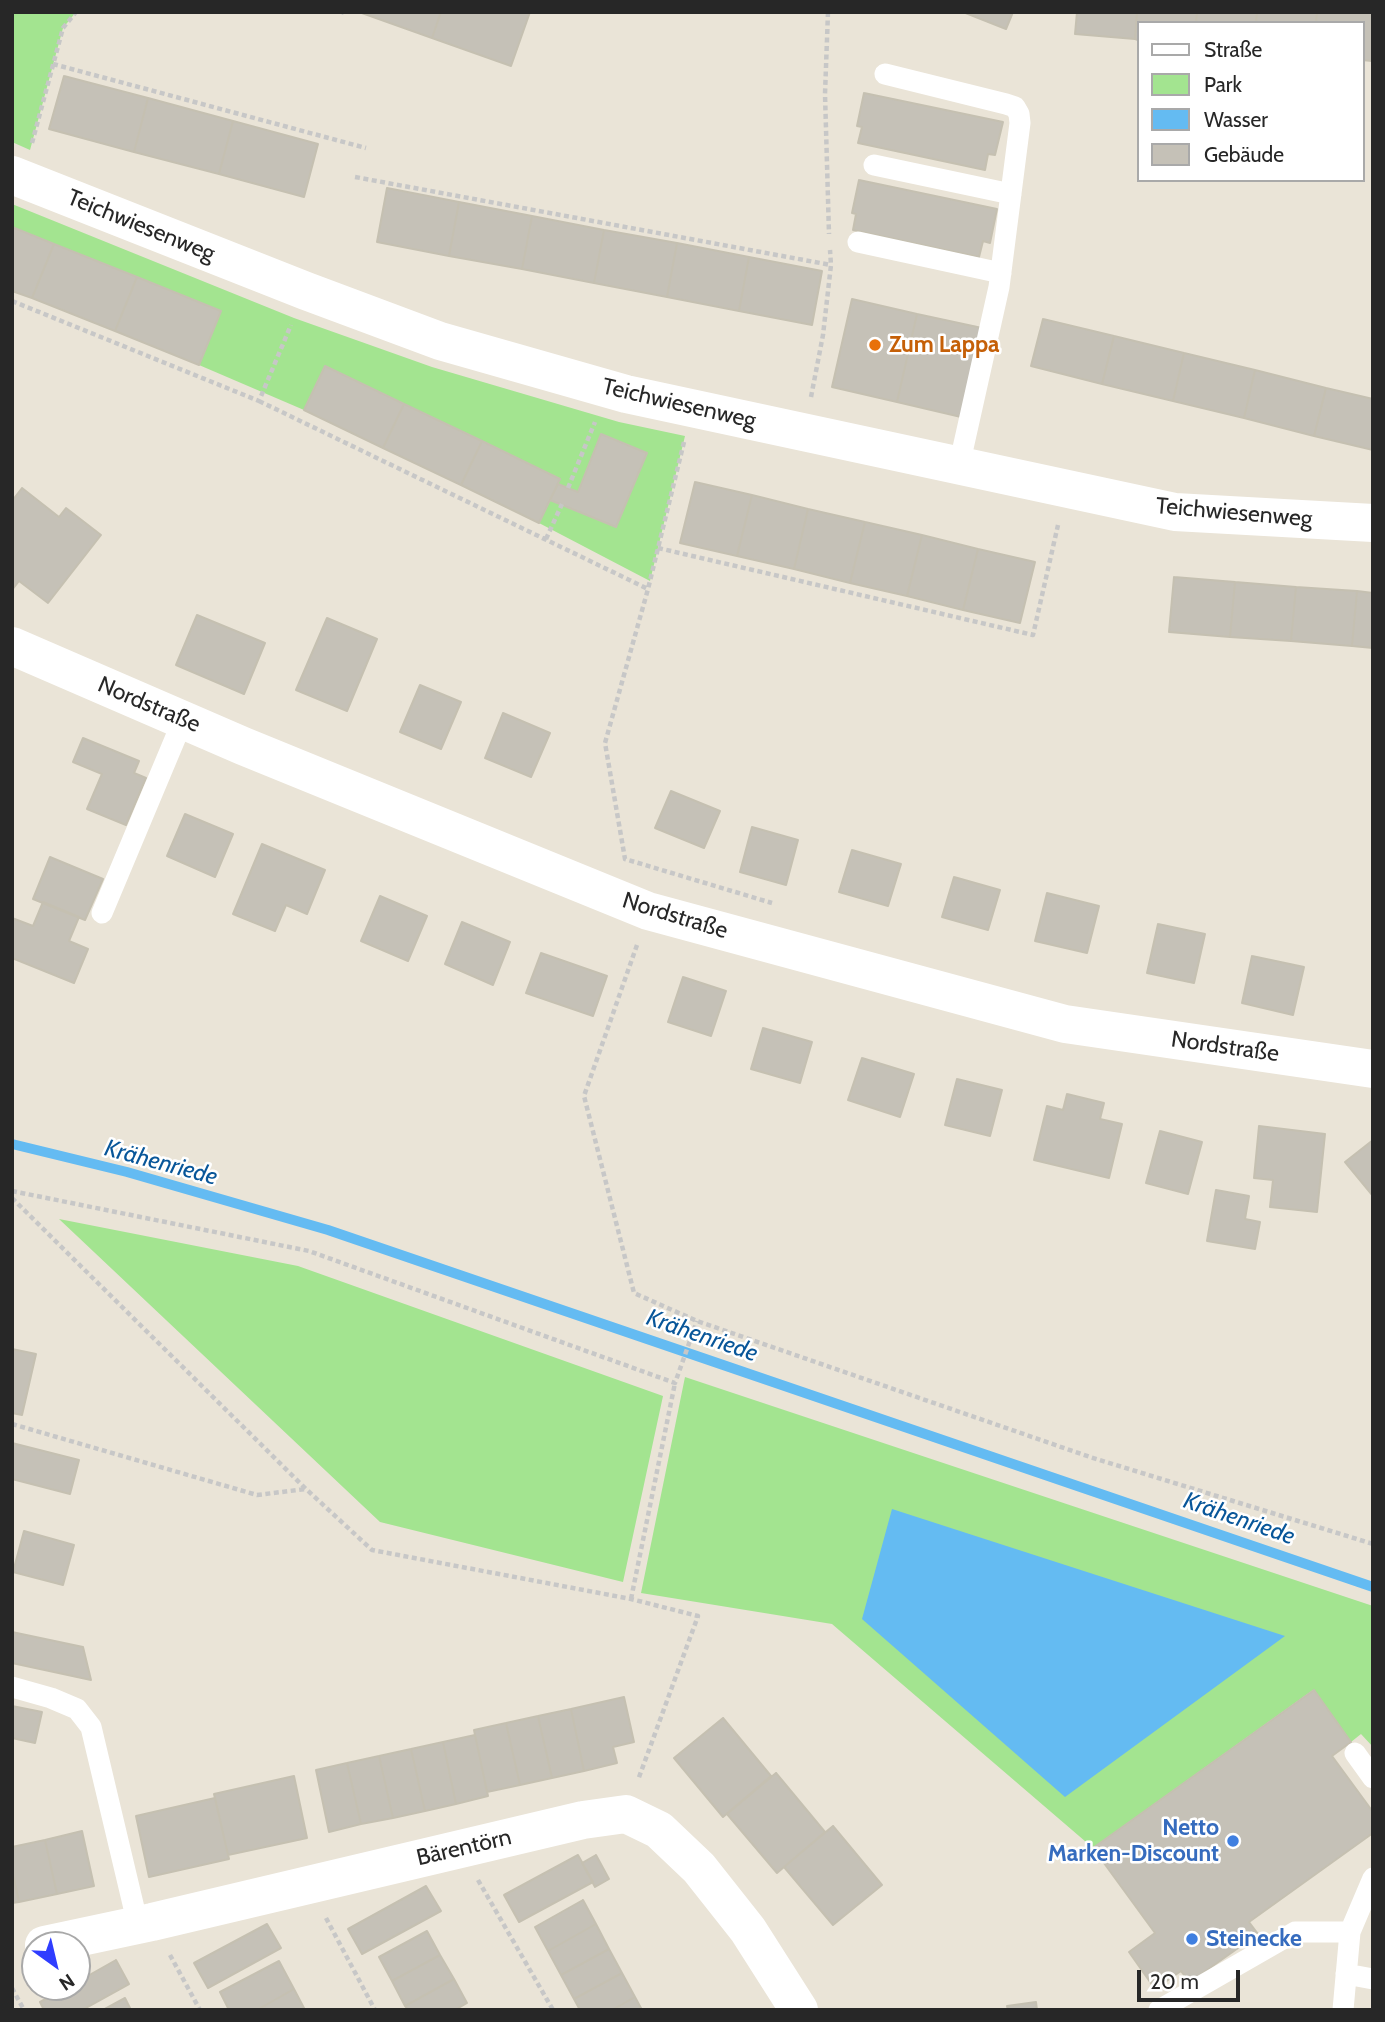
<!DOCTYPE html>
<html>
<head>
<meta charset="utf-8">
<style>
	body { margin:0 }
	#map { position:relative; width:1385px; height:2022px; overflow:hidden; background:#eae4d7; font-family:Cabin,sans-serif }
	canvas { display:block }
	.frame { position:absolute; inset:0; border:14px solid #272727; pointer-events:none }
	.legend { position:absolute; left:1137px; top:21px; width:228px; height:161px; box-sizing:border-box; background:#fff; border:2px solid #a9a9a9; margin:0; padding:9px 12px; list-style:none; font-size:21px; color:#272727 }
	.legend li { display:flex; align-items:center; gap:14px; height:35px }
	.legend b { width:35px; border:2px solid #a9a9a9 }
	.north { position:absolute; left:21px; top:1931px; width:70px; height:70px; box-sizing:border-box; background:#fff; border:2px solid #a9a9a9; border-radius:50%; rotate:146deg; font-size:19px; font-weight:700; line-height:28px; text-align:center; color:#272727 }
	.north::after { content:''; display:block; margin:auto; width:24px; height:32px; background:#2f3dff; clip-path:polygon(50% 0,100% 100%,50% 72%,0 100%) }
	.scale { position:absolute; left:1137px; top:1970px; width:103px; height:32px; box-sizing:border-box; border:4px solid #272727; border-top:0; padding-left:9px; font-size:21px; line-height:24px; white-space:nowrap; color:#272727; -webkit-text-stroke:5px #fff; paint-order:stroke }
</style>
</head>
<body>
<div id="map">
<canvas width="1385" height="2022"></canvas>
<div class="frame"></div>
<ul class="legend">
<li><b style="height:9px;background:#fff"></b>Straße</li>
<li><b style="height:19px;background:#a3e490"></b>Park</li>
<li><b style="height:19px;background:#64bbf2"></b>Wasser</li>
<li><b style="height:19px;background:#c5c1b7"></b>Gebäude</li>
</ul>
<div class="north">N</div>
<div class="scale">20 m</div>
</div>
<script>
const ctx = document.querySelector('canvas').getContext('2d');
ctx.lineJoin = 'round';
function fill(path, color) { ctx.fillStyle = color; ctx.fill(path, 'evenodd'); }
const shape = rows => new Path2D(rows.map(r => 'M' + r).join(''));
function trace(path, color, width, dash) { ctx.strokeStyle = color; ctx.lineWidth = width; ctx.lineCap = dash ? 'butt' : 'round'; ctx.setLineDash(dash || []); ctx.stroke(path); }
function write(font, color, halo, rows, align = 'center') {
  ctx.font = font + ' Cabin,sans-serif'; ctx.lineWidth = 5; ctx.setLineDash([]); ctx.textBaseline = 'middle'; ctx.strokeStyle = halo; ctx.fillStyle = color; for (const [text, x, y, turn = 0] of rows) {
    ctx.save(); ctx.translate(x, y); ctx.rotate((+turn || 0) * Math.PI / 180); ctx.textAlign = isNaN(turn) ? turn : align; if (halo) ctx.strokeText(text, 0, 0); ctx.fillText(text, 0, 0); ctx.restore();
  }
}
fill(shape([
	[12,12,76,12,63,28,30,150,12,142],
	[12,204,294,318,432,367,619,422,685,436,650,581,539,523,550,500,616,526,647,453,601,434,578,492,558,484,560,479,325,366,304,410,199,365,221,311,12,227],
	[59,1219,298,1266,663,1396,623,1582,380,1522],
	[685,1377,1373,1606,1373,1747,1361,1734,1351,1742,1313,1690,1093,1848,832,1624,641,1593]
]), '#a3e490');
fill(shape([
	[892,1509,1285,1636,1065,1797,862,1619]
]), '#64bbf2');
trace(shape([
	[12,1144,127,1172,328,1230,1373,1587]
]), '#64bbf2', 10);
const building = shape([
	[359,12,441,12,432,38,359,12],
	[441,12,530,12,511,66,432,38,441,12],
	[963,12,1013,12,1006,29,963,12],
	[1077,12,1137,12,1135,39,1075,34,1077,12],
	[1137,12,1197,12,1196,23,1138,23,1138,40,1135,39,1137,12],
	[1197,12,1257,12,1256,23,1196,23,1197,12],
	[1257,12,1317,12,1316,23,1256,23,1257,12],
	[1317,12,1373,12,1372,61,1362,60,1362,23,1316,23,1317,12],
	[64,76,148,98,134,152,49,129,64,76],
	[864,93,1003,122,995,155,988,154,985,170,858,143,862,127,857,126,864,93],
	[148,98,233,121,219,174,134,152,148,98],
	[233,121,318,144,304,197,219,174,233,121],
	[859,180,997,209,990,243,983,241,979,257,853,230,856,214,852,213,859,180],
	[387,188,459,202,449,256,377,242,387,188],
	[459,202,532,216,522,269,449,256,459,202],
	[532,216,604,230,594,283,522,269,532,216],
	[12,227,54,244,32,298,12,291,12,227],
	[604,230,677,243,667,297,594,283,604,230],
	[677,243,749,257,739,311,667,297,677,243],
	[54,244,137,277,115,331,32,298,54,244],
	[749,257,822,271,812,325,739,311,749,257],
	[137,277,221,311,199,365,115,331,137,277],
	[852,299,917,314,897,402,832,387,852,299],
	[917,314,982,328,961,417,897,402,917,314],
	[1043,319,1114,336,1102,384,1031,366,1043,319],
	[1114,336,1184,353,1173,401,1102,384,1114,336],
	[1184,353,1255,370,1244,418,1173,401,1184,353],
	[325,366,404,404,383,448,304,410,325,366],
	[1255,370,1326,388,1314,436,1244,418,1255,370],
	[1326,388,1373,399,1373,450,1314,436,1326,388],
	[404,404,482,441,461,485,383,448,404,404],
	[601,434,647,453,616,527,550,500,558,484,578,492,601,434],
	[482,441,560,479,539,523,461,485,482,441],
	[695,482,752,495,737,556,680,543,695,482],
	[22,488,59,517,66,508,101,535,48,603,19,581,12,590,12,501,22,488],
	[752,495,808,509,794,569,737,556,752,495],
	[808,509,865,522,850,583,794,569,808,509],
	[865,522,922,535,907,596,850,583,865,522],
	[922,535,978,549,963,610,907,596,922,535],
	[978,549,1035,562,1020,623,963,610,978,549],
	[1174,577,1235,582,1230,637,1169,632,1174,577],
	[1235,582,1296,587,1291,641,1230,637,1235,582],
	[1296,587,1357,591,1352,646,1291,641,1296,587],
	[1357,591,1373,593,1373,648,1352,646,1357,591],
	[197,615,265,643,244,694,176,665,197,615],
	[327,618,377,639,347,711,296,690,327,618],
	[420,685,461,702,441,749,400,732,420,685],
	[503,713,550,733,531,777,485,758,503,713],
	[83,738,139,761,134,773,146,778,126,825,87,809,102,774,73,762,83,738],
	[671,791,720,811,704,848,655,828,671,791],
	[185,814,233,834,215,877,167,856,185,814],
	[752,827,798,840,786,885,740,872,752,827],
	[262,844,325,870,307,914,286,905,275,931,233,914,262,844],
	[852,850,901,864,888,906,839,892,852,850],
	[50,857,103,879,85,920,33,899,50,857],
	[954,877,1000,890,988,930,942,917,954,877],
	[1047,893,1099,906,1087,953,1035,941,1047,893],
	[380,896,427,916,408,961,361,941,380,896],
	[43,902,79,917,69,941,88,949,74,983,12,958,12,918,33,926,43,902],
	[462,922,510,942,493,985,445,964,462,922],
	[1158,924,1205,934,1194,983,1147,973,1158,924],
	[541,953,607,976,593,1016,526,993,541,953],
	[1252,956,1304,967,1293,1015,1242,1003,1252,956],
	[683,977,726,991,711,1036,668,1022,683,977],
	[763,1028,812,1042,800,1083,751,1069,763,1028],
	[862,1058,914,1074,900,1117,848,1100,862,1058],
	[957,1079,1002,1090,990,1136,945,1125,957,1079],
	[1067,1094,1104,1103,1100,1119,1122,1124,1109,1178,1034,1160,1047,1106,1063,1110,1067,1094],
	[1259,1126,1325,1134,1317,1212,1270,1207,1273,1180,1254,1178,1259,1126],
	[1160,1131,1202,1142,1188,1194,1146,1183,1160,1131],
	[1373,1140,1373,1196,1345,1162,1373,1140],
	[1216,1190,1249,1196,1245,1219,1260,1222,1255,1249,1207,1241,1216,1190],
	[12,1349,36,1354,22,1415,12,1413,12,1349],
	[12,1443,79,1460,70,1494,12,1479,12,1443],
	[24,1531,74,1545,63,1585,13,1572,24,1531],
	[12,1632,83,1647,91,1680,12,1663,12,1632],
	[1314,1690,1351,1742,1332,1756,1373,1812,1373,1833,1249,1922,1258,1934,1190,1982,1181,1971,1155,1989,1129,1952,1155,1933,1093,1848,1314,1690],
	[624,1697,634,1742,613,1747,617,1763,584,1771,571,1709,624,1697],
	[12,1706,42,1712,35,1743,12,1738,12,1706],
	[571,1709,584,1771,552,1778,538,1716,571,1709],
	[538,1716,552,1778,520,1785,506,1723,538,1716],
	[723,1718,771,1776,723,1817,674,1758,723,1718],
	[506,1723,520,1785,487,1792,474,1730,506,1723],
	[475,1735,488,1796,456,1804,443,1742,475,1735],
	[443,1742,456,1804,425,1811,411,1749,443,1742],
	[411,1749,425,1811,393,1818,379,1756,411,1749],
	[379,1756,393,1818,361,1824,347,1763,379,1756],
	[347,1763,361,1824,329,1832,316,1770,347,1763],
	[776,1773,825,1832,777,1873,727,1814,776,1773],
	[294,1776,307,1838,228,1855,214,1794,294,1776],
	[215,1798,229,1859,149,1877,136,1816,215,1798],
	[833,1826,882,1885,833,1925,784,1867,833,1826],
	[82,1831,94,1886,57,1894,45,1840,82,1831],
	[45,1840,57,1894,19,1902,12,1870,12,1847,45,1840],
	[578,1855,593,1882,519,1922,504,1895,578,1855],
	[596,1855,609,1879,595,1887,582,1863,596,1855],
	[12,1870,19,1902,12,1903,12,1870],
	[426,1886,441,1911,362,1954,348,1929,426,1886],
	[583,1900,596,1924,548,1951,535,1927,583,1900],
	[267,1924,281,1948,208,1988,194,1963,267,1924],
	[596,1924,609,1949,561,1975,548,1951,596,1924],
	[427,1931,440,1955,392,1981,379,1957,427,1931],
	[609,1949,622,1973,574,1999,561,1975,609,1949],
	[440,1955,454,1979,405,2006,392,1981,440,1955],
	[116,1960,129,1984,82,2010,44,2010,40,2002,68,1987,77,1987,77,1982,116,1960],
	[279,1961,294,1989,257,2010,229,2010,220,1992,279,1961],
	[622,1973,635,1997,612,2010,580,2010,574,1999,622,1973],
	[454,1979,467,2003,455,2010,408,2010,405,2006,454,1979],
	[294,1989,305,2010,257,2010,294,1989],
	[635,1997,642,2010,612,2010,635,1997],
	[125,1998,131,2010,103,2010,125,1998],
	[1036,2002,1037,2010,1008,2010,1007,2006,1036,2002]
]);
fill(building, '#c5c1b7');
trace(building, '#c5c0b1', 2);
trace(shape([
	[828,12,825,94,829,234],
	[341,14,342,12],
	[53,64,366,148],
	[32,143,63,28,76,12],
	[355,177,831,265],
	[12,301,259,401,291,325],
	[811,397,823,335,831,265,830,250],
	[259,401,648,589],
	[684,442,648,589,605,743,625,859,772,903],
	[568,488,595,422],
	[546,539,562,504],
	[658,548,1033,635,1058,525],
	[637,945,584,1096,634,1293,697,1321,1090,1457,1373,1544],
	[12,1191,309,1251,675,1383,697,1321],
	[12,1198,306,1489,372,1550,631,1599,698,1616,638,1780],
	[12,1424,257,1495,306,1489],
	[631,1599,675,1383],
	[478,1880,553,2010],
	[326,1918,375,2010],
	[170,1955,200,2010],
	[12,1988,24,2010]
]), '#c7c7c7', 4.5, [5, 3.5]);
trace(shape([
	[885,74,1006,104,1015,107,1019,114,1020,123,999,287,959,466],
	[874,165,1011,194],
	[858,242,1001,273],
	[102,913,183,720],
	[12,1687,51,1698,77,1709,91,1727,138,1925],
	[1355,1753,1373,1778],
	[1346,1974,1373,1979],
	[1159,2010,1295,1932,1350,1932],
	[1343,2010,1350,1932,1373,1878]
]), '#fff', 21);
trace(shape([
	[12,175,306,291,440,341,626,394,1175,512,1373,523],
	[12,646,243,746,648,911,1065,1024,1373,1069],
	[44,1945,152,1922,583,1820,626,1814,659,1830,699,1868,748,1930,799,2010]
]), '#fff', 38);
for (const [x, y, r, color] of [
	[875,345,7,"#e8710a"],
	[1233,1841,7,"#3f7fe0"],
	[1192,1939,7,"#3f7fe0"]
]) { const dot = new Path2D(); dot.arc(x, y, r, 0, 2 * Math.PI); ctx.fillStyle = color; ctx.fill(dot); trace(dot, '#fff', 2.5); }
write('23px', '#272727', '#fff', [
	["Teichwiesenweg",141,226,22],
	["Teichwiesenweg",679,404,13],
	["Teichwiesenweg",1234,513,5],
	["Nordstraße",149,705,23],
	["Nordstraße",675,916,17],
	["Nordstraße",1225,1047,8],
	["Bärentörn",464,1848,-13]
]);
write('bold 23px', '#c56008', '#fff', [
	["Zum Lappa",889,345]
], 'left');
write('bold 23px', '#366cbe', '#fff', [
	["Netto",1219,1828],
	["Marken-Discount",1219,1854],
	["Steinecke",1206,1939,"left"]
], 'right');
write('italic 24px', '#085699', '#fff', [
	["Krähenriede",161,1163,15],
	["Krähenriede",702,1336,19],
	["Krähenriede",1239,1519,19]
]);
</script>
</body>
</html>
